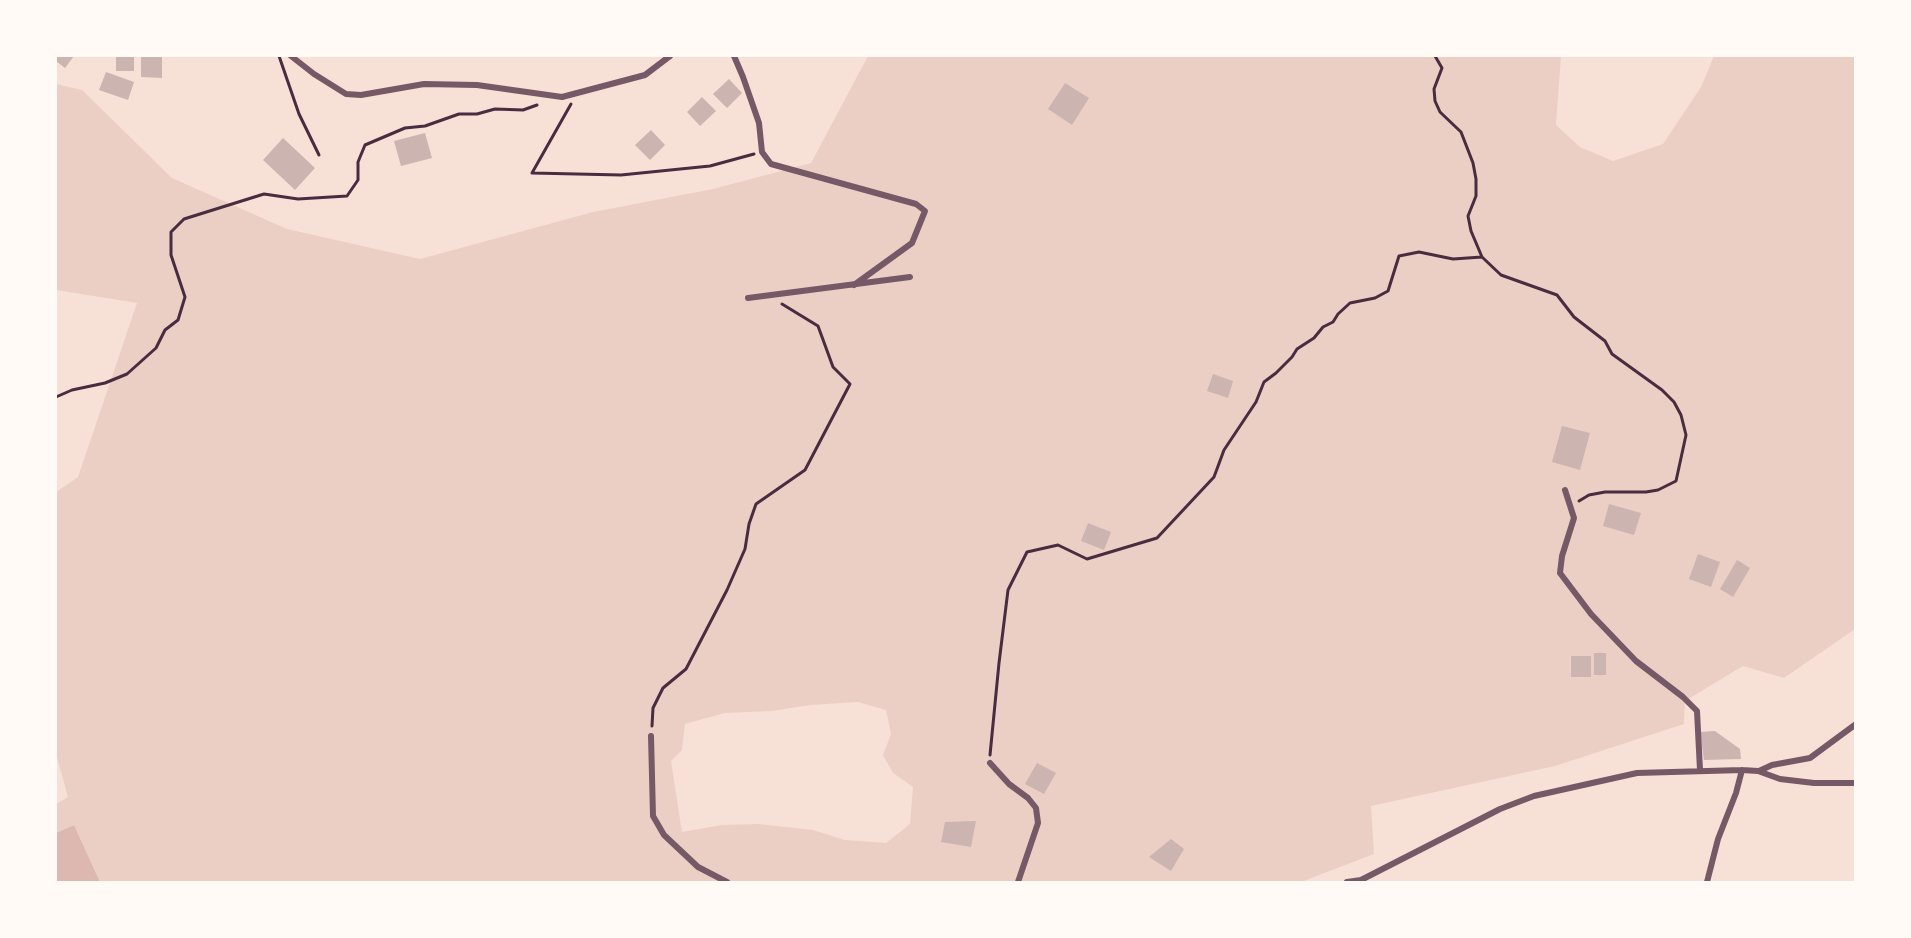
<!DOCTYPE html>
<html>
<head>
<meta charset="utf-8">
<style>
	body { margin:0 }
	#map { position:relative; width:1911px; height:938px; overflow:hidden; background:#f7e1d7; font-family:"DejaVu Sans",sans-serif }
	canvas { display:block }
	.frame { position:absolute; inset:0; border:57px solid #fffaf5; pointer-events:none }
</style>
</head>
<body>
<div id="map">
<canvas width="1911" height="938"></canvas>
<div class="frame"></div>
</div>
<script>
const ctx = document.querySelector('canvas').getContext('2d');
ctx.lineJoin = 'round';
function fill(path, color) { ctx.fillStyle = color; ctx.fill(path, 'evenodd'); }
const shape = rows => new Path2D(rows.map(r => 'M' + r).join(''));
function trace(path, color, width, dash) { ctx.strokeStyle = color; ctx.lineWidth = width; ctx.lineCap = dash ? 'butt' : 'round'; ctx.setLineDash(dash || []); ctx.stroke(path); }
fill(shape([
	[868,56,1561,56,1556,125,1580,147,1613,161,1663,144,1701,87,1714,56,1855,56,1855,629,1784,678,1743,666,1685,701,1684,724,1555,766,1371,806,1374,854,1301,882,100,882,74,825,56,833,56,804,68,797,56,754,56,492,78,477,137,303,56,290,56,84,82,90,172,178,287,229,420,259,593,212,713,189,811,163],
	[858,702,886,710,891,734,883,755,893,773,913,787,910,824,886,843,845,840,813,830,758,824,721,825,682,832,671,761,682,750,685,724,725,713,772,711,810,705]
]), '#ebcfc5');
fill(shape([
	[74,825,100,882,56,882,56,833]
]), '#dcb8b0');
fill(shape([
	[56,56,74,56,65,68,56,61],
	[116,56,134,56,134,71,116,71],
	[141,56,162,56,162,78,141,77],
	[106,72,134,82,128,100,99,90],
	[729,79,742,93,727,108,713,94],
	[1065,83,1089,98,1072,125,1048,109],
	[702,97,716,111,700,126,687,112],
	[651,130,665,145,650,160,635,145],
	[425,133,432,158,401,166,394,141],
	[283,138,315,168,295,190,263,160],
	[1213,374,1233,381,1228,398,1207,391],
	[1562,426,1590,433,1580,470,1552,462],
	[1609,504,1641,513,1634,535,1603,526],
	[1088,523,1111,532,1104,550,1081,541],
	[1698,554,1720,562,1711,587,1689,579],
	[1737,560,1750,568,1733,597,1720,589],
	[1594,653,1606,653,1606,675,1594,675],
	[1571,656,1591,656,1591,677,1571,677],
	[1715,731,1740,749,1741,759,1704,760,1700,732],
	[1037,763,1056,773,1044,794,1025,784],
	[976,821,971,847,941,842,945,822],
	[1171,839,1184,849,1171,871,1149,857]
]), '#ccb4b1');
trace(shape([
	[279,56,299,114,319,155],
	[532,173,621,175,710,166,754,154],
	[532,173,571,104],
	[1482,257,1501,275,1557,295,1574,317,1605,341,1612,354,1662,390,1674,402,1681,415,1686,435,1676,481,1658,490,1646,492,1605,492,1589,495,1579,501],
	[56,397,72,390,105,383,127,374,156,348,165,330,178,320,185,297,171,255,171,232,184,219,264,194,298,199,347,196,358,180,358,162,365,145,405,128,425,126,459,114,477,114,495,109,523,110,537,105],
	[652,726,653,708,663,688,686,669,727,590,745,549,749,524,756,504,805,470,850,384,833,367,818,326,782,304],
	[990,755,999,663,1008,590,1027,552,1058,545,1087,559,1157,538,1214,477,1224,450,1256,402,1264,382,1276,373,1292,357,1297,349,1314,338,1323,327,1333,322,1338,314,1350,303,1375,298,1388,291,1399,256,1419,252,1453,259,1482,257,1471,231,1468,216,1476,196,1476,179,1473,163,1461,132,1440,112,1435,101,1434,89,1442,68,1435,56]
]), '#4a2c40', 3);
trace(shape([
	[291,56,314,74,346,94,361,95,424,84,477,85,562,97,645,75,670,56],
	[734,56,743,77,759,123,762,152,771,164,916,204,925,211,912,243,854,285],
	[748,298,910,277],
	[1565,490,1574,518,1562,556,1560,573,1591,614,1636,661,1683,697,1697,711,1700,770],
	[651,736,653,816,664,835,698,867,727,882],
	[990,763,1009,784,1028,798,1036,808,1038,823,1018,882],
	[1759,771,1772,765,1810,758,1856,724],
	[1347,882,1361,880,1500,809,1534,796,1637,773,1742,770,1758,771,1780,779,1814,783,1856,783],
	[1707,882,1718,839,1736,793,1742,770]
]), '#755966', 6);
</script>
</body>
</html>
